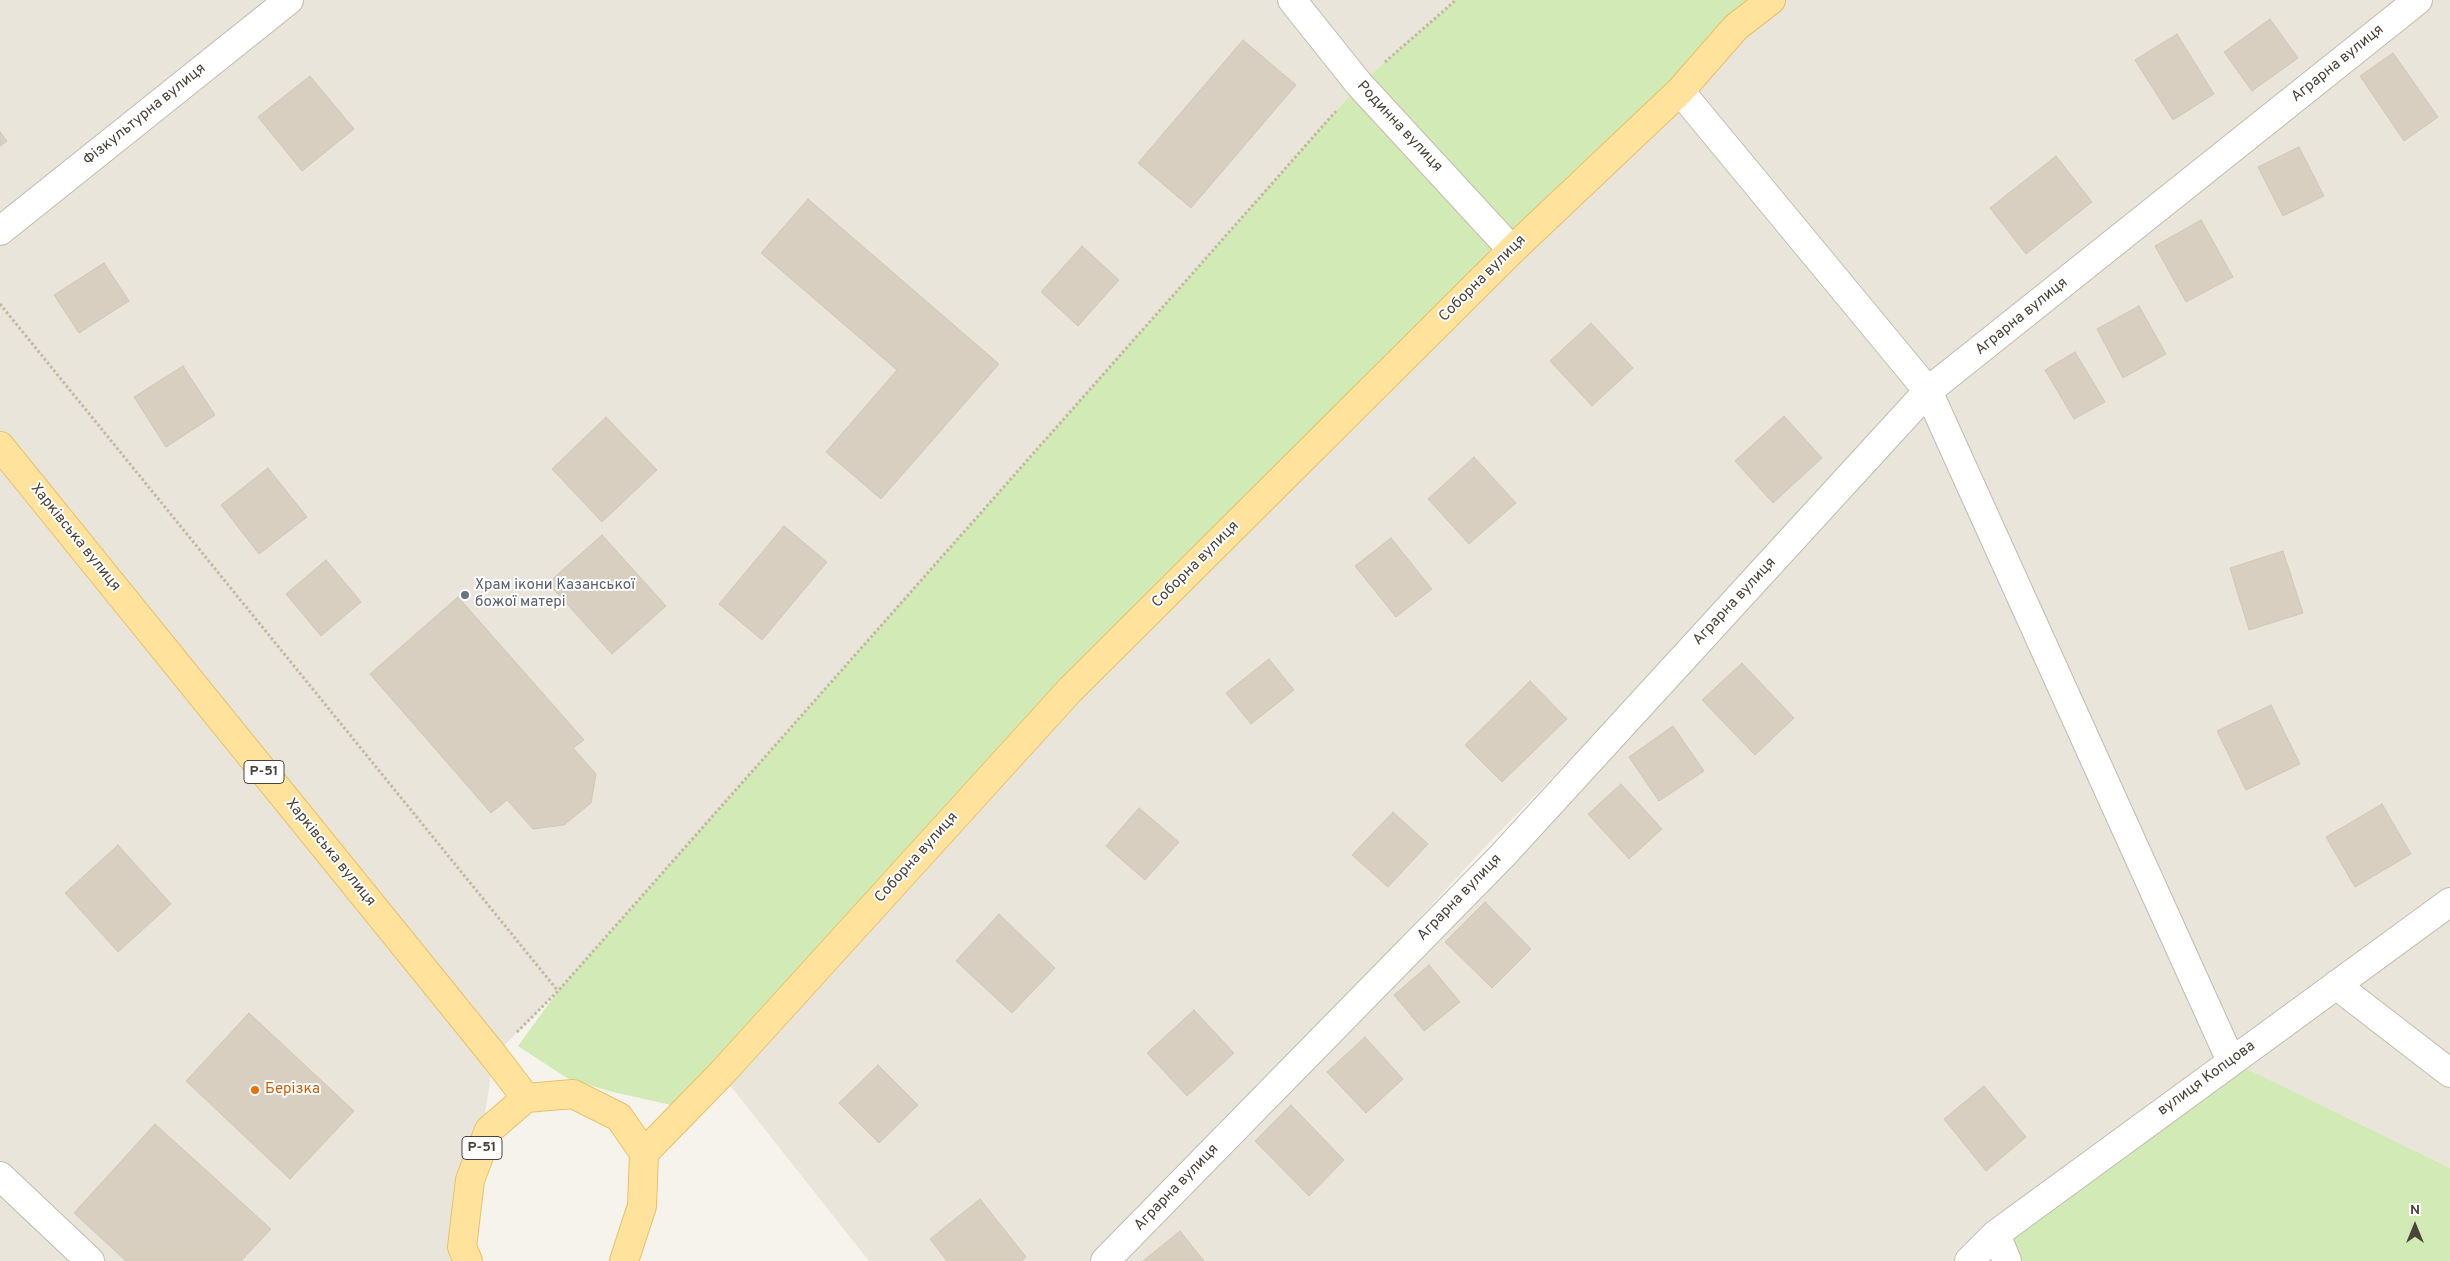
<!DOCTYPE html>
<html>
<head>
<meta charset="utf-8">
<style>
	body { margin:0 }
	#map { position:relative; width:2450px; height:1261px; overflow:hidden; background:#f6f3ec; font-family:Overpass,sans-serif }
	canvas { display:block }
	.north { position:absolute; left:2390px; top:1201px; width:50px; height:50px; -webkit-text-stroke:4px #fff; paint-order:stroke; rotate:0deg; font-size:14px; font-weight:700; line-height:20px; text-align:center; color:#4b4439 }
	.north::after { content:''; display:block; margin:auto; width:18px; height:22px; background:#4b4439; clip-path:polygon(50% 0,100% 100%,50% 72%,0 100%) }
</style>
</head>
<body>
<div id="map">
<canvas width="2450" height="1261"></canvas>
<div class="north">N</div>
</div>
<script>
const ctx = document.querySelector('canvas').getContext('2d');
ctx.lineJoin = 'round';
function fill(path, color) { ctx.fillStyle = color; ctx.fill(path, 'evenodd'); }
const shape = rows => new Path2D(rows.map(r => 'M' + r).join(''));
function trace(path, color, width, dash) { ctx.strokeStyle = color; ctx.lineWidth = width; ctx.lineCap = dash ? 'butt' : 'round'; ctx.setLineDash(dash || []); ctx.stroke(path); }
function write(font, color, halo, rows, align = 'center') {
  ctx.font = font + ' Overpass,sans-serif'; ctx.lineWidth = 4; ctx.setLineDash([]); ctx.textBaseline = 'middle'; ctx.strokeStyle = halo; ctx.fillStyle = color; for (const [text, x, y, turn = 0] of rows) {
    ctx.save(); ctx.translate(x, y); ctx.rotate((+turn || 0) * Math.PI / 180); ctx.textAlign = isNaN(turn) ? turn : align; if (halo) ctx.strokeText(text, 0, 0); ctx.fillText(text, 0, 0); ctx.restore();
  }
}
fill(shape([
	[0,0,1456,0,1359,85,558,991,494,1056,481,1139,452,1261,0,1261],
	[1771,0,2450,0,2450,1168,2231,1061,2007,1261,1104,1261,1887,434,1485,847,1103,1261,869,1261,721,1074,1070,690]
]), '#eae5da');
fill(shape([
	[1456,0,1771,0,1070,690,721,1074,671,1105,609,1091,567,1078,518,1046,558,991,1359,85],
	[2231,1061,2450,1168,2450,1261,2007,1261,1996,1234]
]), '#d2eab5');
const building = shape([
	[2270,19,2298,58,2252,91,2224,52,2270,19],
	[2177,34,2214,94,2173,120,2135,60,2177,34],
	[1243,40,1296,85,1191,208,1138,163,1243,40],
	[2393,53,2438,117,2404,141,2360,76,2393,53],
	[310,76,354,129,302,171,258,117,310,76],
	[0,132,7,141,0,146,0,132],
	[2299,147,2324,196,2283,216,2258,167,2299,147],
	[2056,156,2092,202,2026,254,1990,208,2056,156],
	[808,199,999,364,881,499,826,452,897,370,761,253,808,199],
	[2201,220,2233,277,2186,302,2155,246,2201,220],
	[1082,246,1119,280,1078,326,1041,292,1082,246],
	[104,263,129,301,79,333,54,295,104,263],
	[2139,306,2166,354,2123,378,2097,329,2139,306],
	[1591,323,1633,368,1592,406,1550,361,1591,323],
	[2075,352,2105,402,2074,419,2045,370,2075,352],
	[183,366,215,415,166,447,134,397,183,366],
	[1784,416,1822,458,1773,503,1735,461,1784,416],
	[606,417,657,470,602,522,552,469,606,417],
	[1474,457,1516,503,1469,544,1428,499,1474,457],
	[268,468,307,517,259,554,221,505,268,468],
	[784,526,827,562,762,640,719,604,784,526],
	[602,535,666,606,612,654,548,583,602,535],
	[1391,538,1432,589,1396,617,1355,566,1391,538],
	[2283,551,2303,613,2249,630,2230,568,2283,551],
	[326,560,361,602,321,636,286,594,326,560],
	[458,597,584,740,573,748,596,774,591,803,564,825,533,829,507,800,491,813,370,674,458,597],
	[1269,659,1294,690,1251,724,1226,693,1269,659],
	[1742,663,1794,718,1755,755,1702,700,1742,663],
	[1530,681,1567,719,1502,782,1465,745,1530,681],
	[2271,705,2300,764,2246,790,2217,731,2271,705],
	[1673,726,1704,771,1659,801,1629,757,1673,726],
	[1621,784,1662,829,1629,859,1588,814,1621,784],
	[2382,804,2411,854,2355,887,2326,837,2382,804],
	[1139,808,1179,842,1145,880,1106,846,1139,808],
	[1393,812,1428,844,1388,887,1352,855,1393,812],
	[118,845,171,904,118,952,65,893,118,845],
	[1485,902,1531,949,1492,988,1445,942,1485,902],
	[999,914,1055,968,1012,1013,956,961,999,914],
	[1429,965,1460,1002,1424,1031,1394,995,1429,965],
	[1194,1010,1234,1053,1187,1096,1147,1053,1194,1010],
	[249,1013,354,1111,290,1179,186,1081,249,1013],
	[1365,1037,1403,1079,1366,1113,1327,1072,1365,1037],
	[878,1065,918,1105,879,1143,839,1103,878,1065],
	[1984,1086,2026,1137,1986,1171,1944,1119,1984,1086],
	[1291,1105,1344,1160,1309,1196,1255,1141,1291,1105],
	[155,1124,271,1229,241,1261,126,1261,74,1213,155,1124],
	[980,1199,1026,1257,1022,1261,947,1261,930,1239,980,1199],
	[1180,1231,1204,1261,1143,1261,1180,1231]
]);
fill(building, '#d8cfc1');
trace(building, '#d3c7b4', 1);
const minor = shape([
	[1292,0,1359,84,1512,250],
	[1680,91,1928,391,2231,1061],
	[0,231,289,0],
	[2336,985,2450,1073],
	[0,1176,90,1261],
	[1996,1234,2007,1261],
	[1105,1261,1502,856,1928,391,2418,0],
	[1969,1261,1996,1234,2450,902]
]);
const major = shape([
	[0,446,494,1056,526,1098],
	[644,1153,721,1074,1070,690,1512,250,1680,91,1736,27,1771,0],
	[468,1261,462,1247,470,1180,489,1130,526,1098,573,1094,619,1117,644,1153,642,1206,624,1261]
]);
trace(minor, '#c2bbae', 30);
trace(major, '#e6c16a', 30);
trace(shape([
	[1385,62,1456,0],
	[0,304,558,991],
	[517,1032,558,991,1337,110]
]), '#c4b79f', 3, [2.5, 2.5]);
trace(minor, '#fff', 28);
trace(major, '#ffe39c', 28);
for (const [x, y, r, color] of [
	[465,595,5,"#6b7280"],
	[255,1090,5,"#e8710a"]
]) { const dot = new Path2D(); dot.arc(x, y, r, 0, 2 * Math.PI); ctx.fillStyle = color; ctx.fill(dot); trace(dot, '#fff', 2); }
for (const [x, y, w] of [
	[264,772,40],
	[482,1148,40]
]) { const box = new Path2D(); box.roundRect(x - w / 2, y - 11.5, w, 23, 4); ctx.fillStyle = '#fff'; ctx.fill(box); trace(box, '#4b4439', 1); }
write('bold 14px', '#4b4439', null, [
	["Р-51",264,772],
	["Р-51",482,1148]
]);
write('15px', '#4b4439', '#fff', [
	["Аграрна вулиця",2338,64,-39],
	["Фізкультурна вулиця",145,115,-39],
	["Родинна вулиця",1399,127,47],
	["Соборна вулиця",1483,279,-45],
	["Аграрна вулиця",2022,317,-39],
	["Харківська вулиця",75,538,51],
	["Соборна вулиця",1196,565,-45],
	["Аграрна вулиця",1735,602,-47],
	["Харківська вулиця",330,853,51],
	["Соборна вулиця",917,858,-48],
	["Аграрна вулиця",1460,898,-46],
	["вулиця Копцова",2207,1079,-36],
	["Аграрна вулиця",1177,1188,-46]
]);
write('15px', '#5b616d', '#fff', [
	["Храм ікони Казанської",475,586],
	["божої матері",475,603]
], 'left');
write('15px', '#c56008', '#fff', [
	["Берізка",265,1090]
], 'left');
</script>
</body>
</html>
